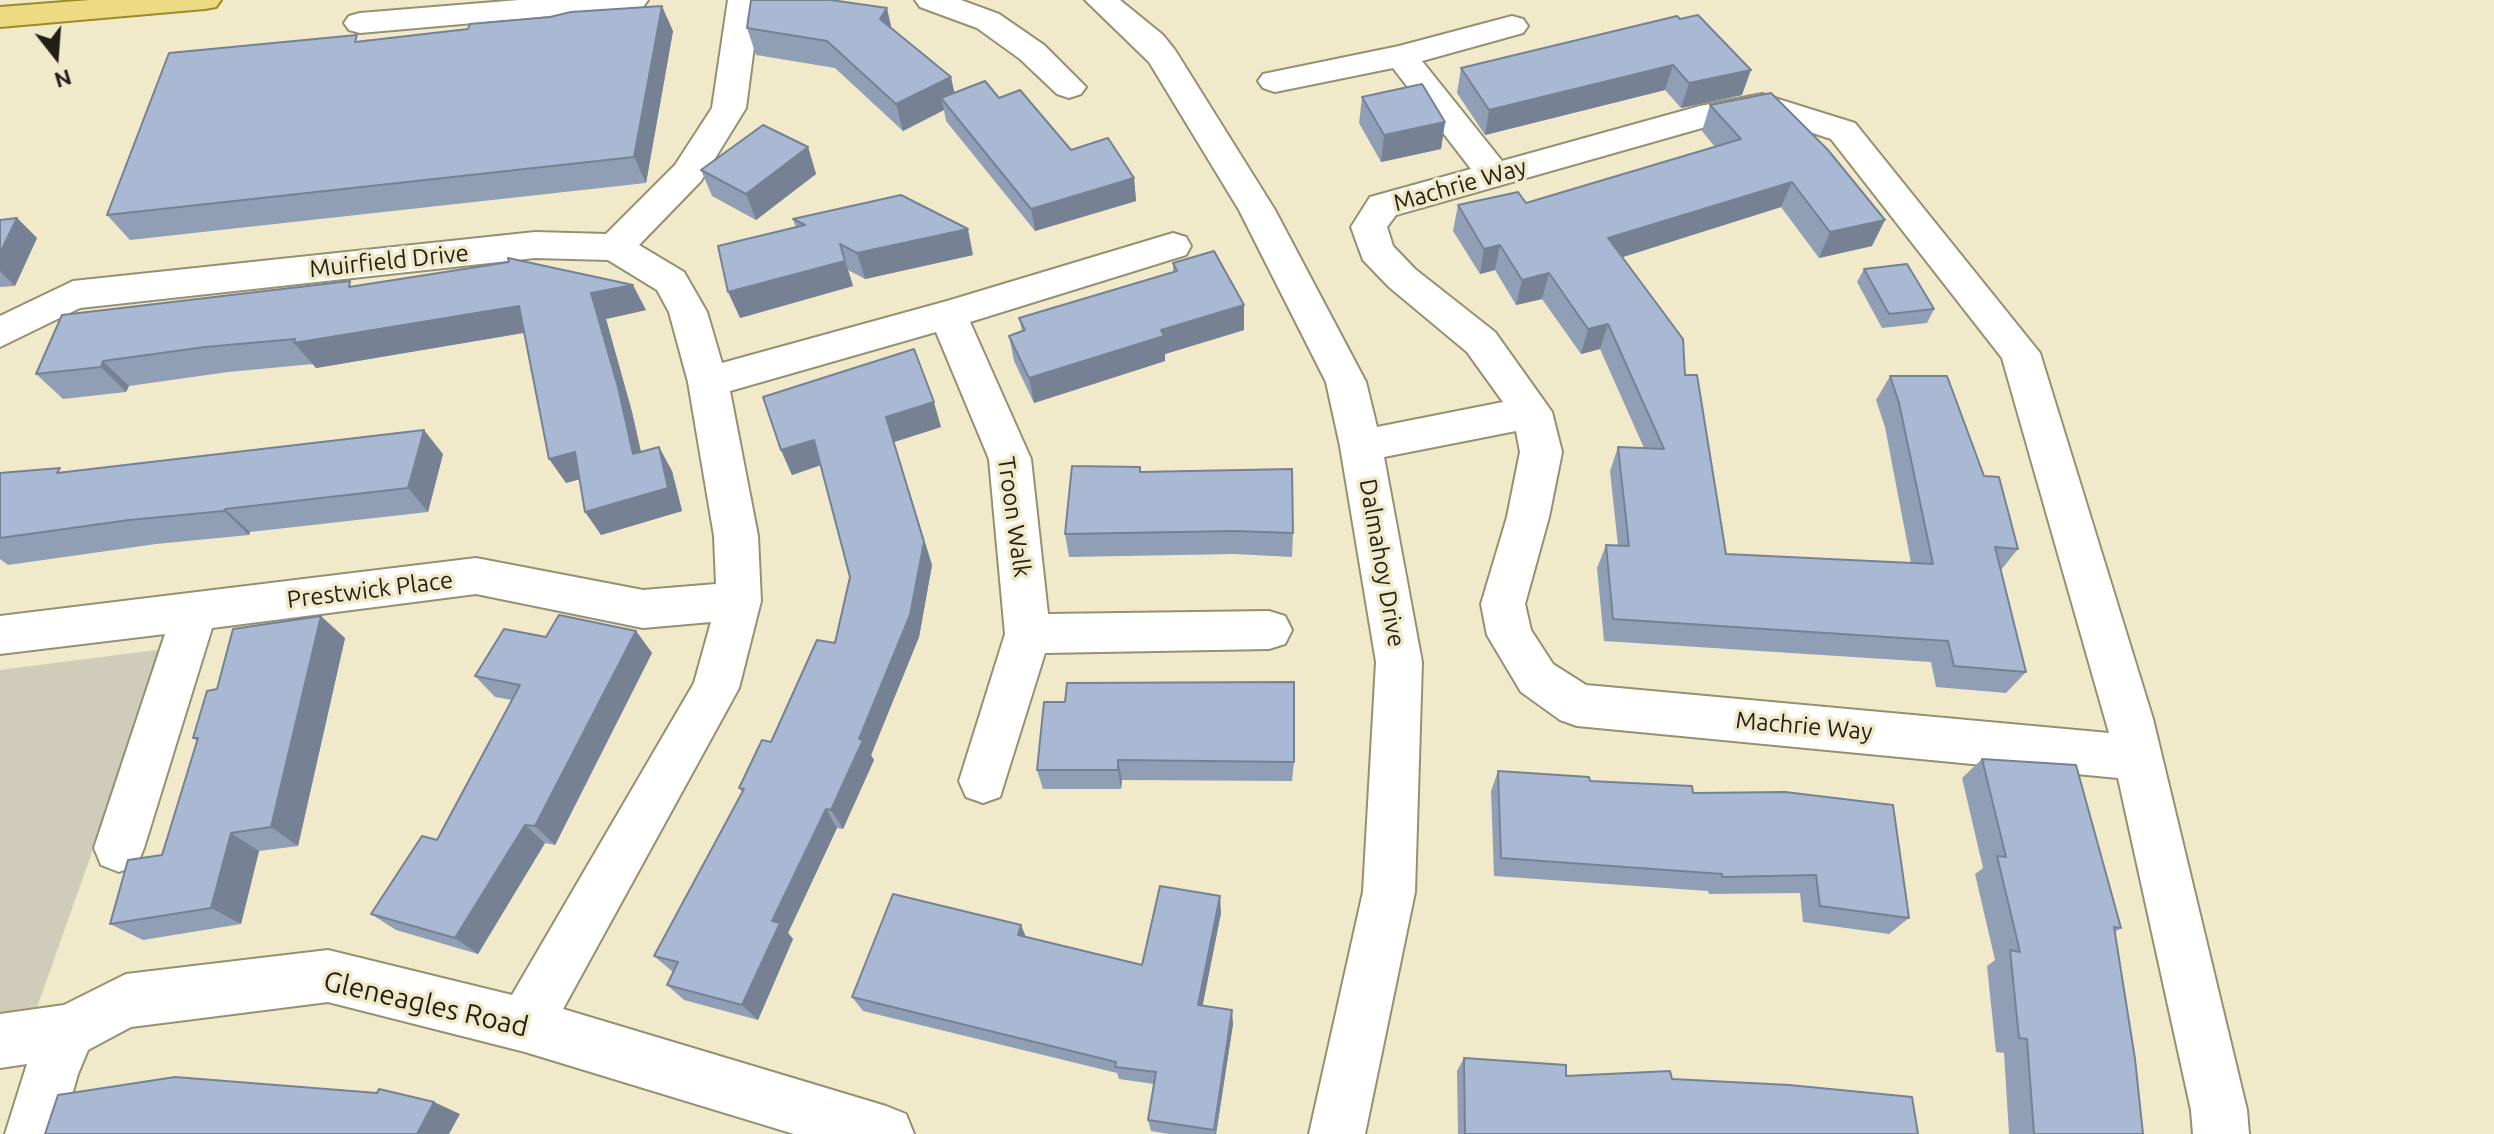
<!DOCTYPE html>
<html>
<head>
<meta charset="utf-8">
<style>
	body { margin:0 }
	#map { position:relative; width:2494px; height:1134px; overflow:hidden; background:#f1eaca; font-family:Ubuntu,sans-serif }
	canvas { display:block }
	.north { position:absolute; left:16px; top:16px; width:80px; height:80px; -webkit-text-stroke:6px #f1eaca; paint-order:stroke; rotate:163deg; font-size:22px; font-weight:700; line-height:32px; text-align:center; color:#221f14 }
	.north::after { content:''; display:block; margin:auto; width:28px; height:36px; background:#221f14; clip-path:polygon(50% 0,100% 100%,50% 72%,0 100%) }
</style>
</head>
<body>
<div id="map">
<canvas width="2494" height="1134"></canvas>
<div class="north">N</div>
</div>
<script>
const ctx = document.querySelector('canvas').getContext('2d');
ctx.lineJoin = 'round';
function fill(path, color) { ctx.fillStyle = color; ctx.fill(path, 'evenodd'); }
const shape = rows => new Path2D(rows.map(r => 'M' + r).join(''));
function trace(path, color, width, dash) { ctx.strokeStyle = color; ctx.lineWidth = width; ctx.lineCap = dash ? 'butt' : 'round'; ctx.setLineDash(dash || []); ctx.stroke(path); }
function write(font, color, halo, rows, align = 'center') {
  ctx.font = font + ' Ubuntu,sans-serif'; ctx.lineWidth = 7; ctx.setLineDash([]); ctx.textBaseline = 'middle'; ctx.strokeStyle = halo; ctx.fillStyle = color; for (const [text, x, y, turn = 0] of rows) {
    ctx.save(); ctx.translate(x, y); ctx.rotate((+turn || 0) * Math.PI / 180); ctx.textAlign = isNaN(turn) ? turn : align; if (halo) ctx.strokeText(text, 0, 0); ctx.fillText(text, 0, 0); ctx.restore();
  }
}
fill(shape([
	[164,649,34,1016,0,1021,0,670]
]), '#d0ccba');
const minor = shape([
	[519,0,648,0,643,7,632,9,360,33,349,30,344,23,349,16,360,13,519,0],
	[728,0,760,0,746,108,701,181,639,245,684,272,707,312,722,363,947,301,1173,233,1186,237,1191,246,1186,255,970,322,1031,459,1048,614,1269,611,1285,616,1292,630,1285,644,1269,649,1045,653,1000,797,983,803,966,797,959,781,1005,634,989,459,936,332,730,391,758,536,761,601,739,688,563,1009,886,1106,906,1114,914,1134,794,1134,525,1052,328,1002,131,1027,88,1050,78,1074,61,1134,5,1134,27,1064,0,1068,0,1014,64,1005,126,974,328,950,512,995,694,683,711,622,643,628,476,594,212,628,144,848,137,865,119,872,101,865,94,848,165,634,0,654,0,616,476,558,643,590,716,584,714,536,688,382,669,312,657,290,608,260,535,258,80,308,0,347,0,316,73,281,535,232,606,234,675,165,712,108,728,0],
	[915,0,961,0,999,14,1044,45,1086,87,1081,94,1069,98,1057,94,1020,59,977,28,920,7,915,0],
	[1085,0,1120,0,1163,35,1175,50,1275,210,1366,382,1377,427,1503,402,1467,352,1389,287,1363,260,1351,227,1370,197,1471,169,1393,68,1275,92,1263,88,1258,81,1263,74,1399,46,1512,16,1523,19,1528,26,1523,33,1422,61,1502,161,1700,106,1762,94,1855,123,2040,353,2153,719,2247,1110,2249,1134,2193,1134,2191,1110,2118,778,1577,726,1560,720,1521,692,1487,635,1481,604,1507,517,1520,452,1516,431,1384,457,1422,662,1415,892,1365,1134,1309,1134,1363,892,1376,662,1340,446,1326,382,1239,210,1149,62,1085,0],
	[1761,116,1831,139,2002,358,2109,733,1586,685,1553,664,1531,630,1525,604,1549,517,1562,452,1552,412,1495,332,1415,269,1393,246,1387,227,1396,215,1702,128,1761,116]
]);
const major = shape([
	[90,0,221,0,216,7,205,9,0,27,0,7,90,0]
]);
trace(minor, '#969073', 4);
trace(major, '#9e8a27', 4);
fill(minor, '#fff');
fill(major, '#eddb83');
fill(shape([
	[550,17,673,31,646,183,130,240,107,215,361,42,468,29],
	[1680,19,1742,95,1681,108,1665,90,1485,135,1457,93,1461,68],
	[747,28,891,28,955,93,999,98,1071,150,1134,178,1136,201,1035,231,946,121,944,110,903,131,835,68,756,55],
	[1362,97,1445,122,1441,149,1381,162,1359,123],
	[1710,105,1872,246,1819,258,1781,207,1622,257,1685,375,1726,554,1911,563,1885,427,1876,400,1890,376,1984,476,2018,549,2001,570,2026,672,2006,693,1936,687,1931,662,1604,641,1597,568,1606,545,1618,546,1610,471,1618,447,1644,448,1600,349,1581,354,1542,299,1516,305,1495,270,1480,274,1453,231,1458,205,1526,203,1715,147,1702,131],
	[808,147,816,174,756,220,712,196,701,170],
	[17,218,37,238,15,286,0,287,0,220],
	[793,219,973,255,865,279,848,270,853,286,740,318,796,228],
	[1173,263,1244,305,1244,330,1165,354,1165,361,1034,403,1014,361,1009,336,1022,331,1019,318,1173,273],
	[1864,269,1934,309,1927,323,1882,328,1857,282],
	[353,287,646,310,606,319,632,412,641,452,659,447,672,471,682,511,601,535,580,479,566,483,524,333,316,368,313,364,228,372,129,386,126,392,63,399,36,374],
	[941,427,894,442,932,565,919,637,871,755,874,760,843,829,837,828,788,933,793,939,758,1020,684,1000,667,985,673,972,654,956,742,792,739,788,771,742,835,643,850,577,821,465,792,475,781,450],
	[443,454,428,512,250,532,249,535,156,544,8,565,0,559,0,473,65,472],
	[1141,472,1293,533,1292,557,1235,554,1069,557,1065,534],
	[636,631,652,653,555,845,545,843,478,954,396,930,371,914,437,840,512,700,495,697,475,676,546,637],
	[345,638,298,846,259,851,241,924,143,940,110,924,162,855,197,741,193,738,217,689],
	[1044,702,1294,762,1292,781,1122,780,1121,789,1043,789,1037,770],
	[1982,759,2121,928,2115,932,2143,1134,2009,1134,2004,1053,1996,1052,1987,966,1995,960,1975,874,1983,868,1962,778],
	[1498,771,1693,793,1909,918,1889,934,1803,922,1800,893,1709,894,1708,891,1494,876,1491,791],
	[1221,913,1202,1006,1233,1024,1216,1134,1169,1134,1151,1131,1148,1120,1154,1084,1119,1079,1117,1073,863,1011,852,997,1021,925,1026,937,1142,965],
	[1464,1058,1566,1076,1672,1079,1918,1134,1458,1134,1457,1071]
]), '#919fb6');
fill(shape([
	[662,6,673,31,646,183,634,157],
	[887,8,893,35,880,19],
	[1673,65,1665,90,1485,135,1489,110],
	[1751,70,1742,95,1681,108,1689,83],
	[951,77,957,104,941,98,944,110,903,131,896,104],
	[1445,122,1441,149,1381,162,1384,135],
	[808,147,816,174,756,220,746,194],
	[1134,178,1136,201,1035,231,1031,209],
	[1792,182,1781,207,1601,264,1608,238],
	[17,218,37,238,15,286,0,271,0,253],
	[1885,220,1872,246,1819,258,1830,232],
	[968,229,973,255,865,279,857,253],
	[840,244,853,286,740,318,728,292],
	[1500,245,1495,270,1480,274,1484,249],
	[1549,273,1542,299,1516,305,1522,280],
	[633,285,646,310,606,319,632,412,647,479,633,454,591,293],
	[1244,305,1244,330,1165,354,1165,361,1034,403,1029,378,1161,330],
	[519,306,534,331,316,368,294,343],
	[1608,324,1600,349,1581,354,1588,329],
	[103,361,129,386,126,392,101,367],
	[934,402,941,427,894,442,932,565,919,637,871,755,874,760,843,829,831,810,859,739,886,417],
	[424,430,443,454,428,512,408,488],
	[814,440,824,464,792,475,781,450],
	[659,447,672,471,682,511,601,535,585,512],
	[575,452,591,476,566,483,549,459],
	[225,509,250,532,249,535,224,511],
	[321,616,345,638,298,846,271,827],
	[636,631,652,653,555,845,535,826],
	[1118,760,1122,780,1121,789,1118,770],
	[826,809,837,828,788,933,793,939,758,1020,742,1005,772,921],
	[525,825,545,843,478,954,455,938],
	[231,833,259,851,241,924,211,908],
	[1220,896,1221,913,1200,1019,1198,1005],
	[1021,925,1027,941,1018,935],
	[1232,1010,1233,1024,1216,1134,1215,1134],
	[434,1102,460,1114,449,1134,417,1134]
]), '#768294');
const building = shape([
	[751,0,831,0,887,8,880,19,951,77,896,104,827,41,747,28,751,0],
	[662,6,634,157,107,215,169,53,357,35,355,42,468,29,470,24,550,17,571,12,662,6],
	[1698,15,1751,70,1689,83,1673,65,1489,110,1461,68,1677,16,1680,19,1698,15],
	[985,81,999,98,1020,90,1071,150,1108,138,1134,178,1031,209,941,98,985,81],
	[1422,84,1445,122,1384,135,1362,97,1422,84],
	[1771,93,1828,150,1885,220,1830,232,1792,182,1608,238,1683,339,1685,375,1697,375,1726,554,1933,564,1899,403,1890,376,1947,376,1984,476,1999,477,2018,549,1995,547,2026,672,1954,666,1948,641,1613,619,1606,545,1629,546,1618,447,1664,449,1608,324,1588,329,1549,273,1522,280,1500,245,1484,249,1458,205,1518,192,1526,203,1741,139,1710,105,1771,93],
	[763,125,808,147,746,194,701,170,763,125],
	[901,195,968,229,857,253,840,244,845,261,728,292,718,246,805,225,793,219,901,195],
	[17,218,0,253,0,220,17,218],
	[1214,251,1244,305,1161,330,1164,336,1029,378,1009,336,1025,330,1019,318,1177,271,1173,263,1214,251],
	[508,258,633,285,591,293,618,387,633,454,659,447,668,488,585,512,575,452,549,459,519,306,294,343,295,339,205,347,103,361,101,367,36,374,62,315,350,281,349,287,509,262,508,258],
	[1907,264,1934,309,1889,314,1864,269,1907,264],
	[914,349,934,402,886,417,924,542,910,615,859,739,863,740,831,810,826,809,772,921,780,923,742,1005,667,985,678,962,654,956,744,789,739,788,762,740,771,742,817,640,835,643,850,577,814,440,781,450,763,397,914,349],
	[424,430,408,488,225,509,224,511,129,520,0,538,0,473,60,468,57,473,424,430],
	[1072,466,1140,467,1140,472,1292,469,1293,533,1235,531,1065,534,1072,466],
	[559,615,636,631,535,826,525,825,455,938,371,914,422,836,437,840,520,685,475,676,504,629,546,637,559,615],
	[321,616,271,827,231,833,211,908,110,924,128,860,162,855,198,738,193,738,207,691,217,689,233,629,321,616],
	[1294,682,1294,762,1118,760,1118,770,1037,770,1044,702,1065,702,1067,683,1294,682],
	[1982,759,2076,765,2121,928,2114,927,2135,1059,2143,1134,2034,1134,2027,1039,2019,1038,2010,950,2020,952,1997,856,2006,857,1982,759],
	[1498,771,1589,777,1590,781,1692,786,1693,793,1785,792,1893,805,1909,918,1820,906,1816,875,1722,877,1722,874,1501,858,1498,771],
	[1160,886,1220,896,1198,1005,1232,1010,1214,1130,1148,1120,1156,1072,1115,1067,1116,1062,852,997,893,894,1021,925,1018,935,1142,965,1160,886],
	[1464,1058,1566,1065,1566,1076,1670,1071,1672,1079,1789,1085,1912,1097,1918,1134,1465,1134,1464,1058],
	[175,1077,377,1093,379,1089,434,1102,417,1134,45,1134,58,1095,175,1077]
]);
fill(building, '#a9b9d4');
trace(building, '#768294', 2);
write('24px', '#221f14', '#f1eaca', [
	["Machrie Way",1460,185,-16],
	["Muirfield Drive",389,261,-6],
	["Troon Walk",1014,517,82],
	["Dalmahoy Drive",1382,563,80],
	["Prestwick Place",370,590,-7],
	["Machrie Way",1804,726,5]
]);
write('28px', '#221f14', '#f1eaca', [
	["Gleneagles Road",426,1004,13]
]);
</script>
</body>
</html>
